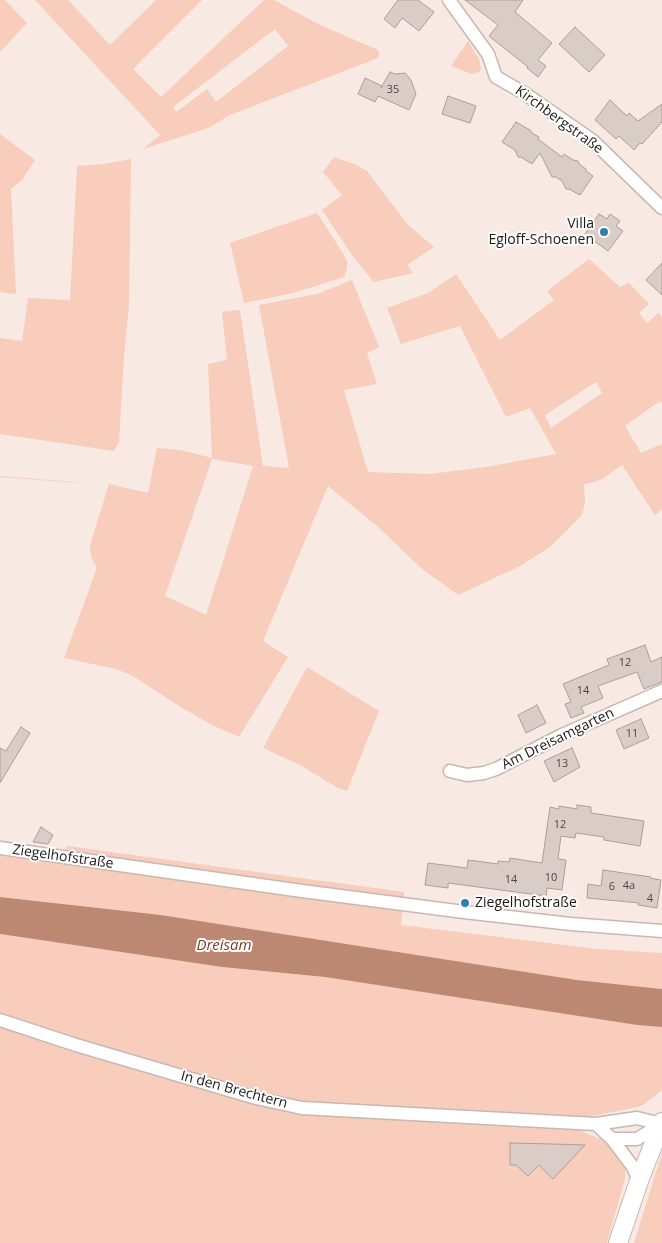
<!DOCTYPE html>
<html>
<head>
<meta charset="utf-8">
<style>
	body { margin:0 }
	canvas { display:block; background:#f8e9e3 }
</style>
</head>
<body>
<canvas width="662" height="1243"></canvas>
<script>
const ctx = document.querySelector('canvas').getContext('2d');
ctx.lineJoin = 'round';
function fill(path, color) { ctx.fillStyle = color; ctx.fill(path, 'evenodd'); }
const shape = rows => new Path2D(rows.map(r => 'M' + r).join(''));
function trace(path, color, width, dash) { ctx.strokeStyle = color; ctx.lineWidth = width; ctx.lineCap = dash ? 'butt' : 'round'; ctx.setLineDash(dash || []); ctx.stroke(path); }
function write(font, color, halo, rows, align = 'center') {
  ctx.font = font + ' "Open Sans",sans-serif'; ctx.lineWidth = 4; ctx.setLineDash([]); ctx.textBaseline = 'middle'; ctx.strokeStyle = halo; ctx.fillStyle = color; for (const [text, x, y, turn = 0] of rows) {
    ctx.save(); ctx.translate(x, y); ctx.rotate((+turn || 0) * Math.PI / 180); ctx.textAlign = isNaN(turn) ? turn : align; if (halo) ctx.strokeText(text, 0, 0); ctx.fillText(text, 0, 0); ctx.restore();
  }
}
fill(shape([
	[0,0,5,0,27,23,0,52],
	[35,0,68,0,110,45,156,0,202,0,133,69,161,97,264,0,274,0,318,24,378,50,379,55,378,58,230,115,208,128,143,149,160,135],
	[275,29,288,46,216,102,207,89,176,112,173,107],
	[468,41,479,59,481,69,479,72,472,74,451,66],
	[0,134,35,160,22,180,11,189,16,294,0,292],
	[334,157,357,165,367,171,408,225,434,247,407,265,413,273,374,282,354,258,322,210,342,195,323,172],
	[131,159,129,306,124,355,119,442,114,451,0,434,0,338,22,341,28,298,70,300,77,166,104,164],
	[317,213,343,253,347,262,347,269,344,277,293,293,244,303,230,243],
	[589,259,620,287,629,283,649,304,639,313,647,323,659,313,662,317,662,403,660,401,625,426,641,453,662,444,662,509,655,515,622,465,602,479,594,482,584,484,585,503,582,515,550,547,520,566,458,595,421,568,377,526,328,486,263,641,288,657,239,737,212,725,179,706,133,676,116,669,64,658,97,568,91,557,90,545,109,484,148,493,157,448,181,450,212,458,208,364,227,360,222,312,240,310,263,466,289,468,259,305,317,294,352,280,379,347,367,353,377,384,344,390,368,472,430,474,486,467,556,454,530,408,506,417,460,326,401,344,387,308,428,293,456,274,500,340,554,300,547,291],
	[596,382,602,393,551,428,545,415],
	[212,459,253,466,206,615,165,596],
	[0,476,75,482,79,483,0,477],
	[307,667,379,711,347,791,338,788,300,765,263,748],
	[67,846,404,892,401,925,597,949,662,953,662,989,577,980,161,915,0,897,0,854,63,863],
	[0,934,222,967,325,977,637,1025,662,1027,662,1090,642,1106,588,1117,583,1132,601,1139,619,1152,625,1166,625,1179,607,1243,0,1243],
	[662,1153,662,1243,634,1243,659,1162]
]), '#f8cdbb');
fill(shape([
	[0,897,161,915,577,980,662,989,662,1027,637,1025,325,977,222,967,0,934]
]), '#bd8872');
const building = shape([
	[398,0,418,0,434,12,419,31,402,18,395,28,384,19,398,0],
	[465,0,523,0,515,12,552,43,538,60,546,66,538,77,527,68,528,67,489,36,498,25,465,0],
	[575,27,605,55,589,72,559,44,575,27],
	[390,72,395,74,405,73,411,80,416,94,409,110,378,96,375,102,358,94,365,78,382,86,381,88,390,72],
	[448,96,476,106,470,123,442,114,448,96],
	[610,100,627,116,629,113,638,121,662,104,662,122,642,144,640,143,634,150,619,136,616,139,595,120,610,100],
	[516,122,530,130,532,133,539,137,538,139,562,157,564,154,573,160,578,161,580,165,586,169,586,171,593,176,580,195,569,189,566,189,562,181,556,177,552,177,540,153,532,164,521,157,518,157,515,150,502,142,516,122],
	[599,214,607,219,610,214,620,221,616,226,623,231,608,251,585,234,599,214],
	[662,263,662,295,646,280,662,263],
	[645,645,651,662,662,657,662,682,644,689,637,672,598,686,603,698,581,707,584,713,571,718,565,704,571,702,563,684,609,665,607,659,645,645],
	[537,705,546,723,526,733,518,715,537,705],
	[641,719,649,738,624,749,616,730,641,719],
	[21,727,30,733,0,783,0,748,6,751,21,727],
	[572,748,580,767,554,782,544,761,572,748],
	[577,805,591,807,591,813,644,821,640,846,604,840,604,837,576,833,575,838,561,836,558,859,566,860,562,890,547,888,546,896,448,883,448,888,425,885,428,863,467,868,468,860,498,864,498,861,509,862,510,858,542,863,550,807,559,809,559,806,577,809,577,805],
	[41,827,53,835,48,844,33,842,41,827],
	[603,870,651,877,650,878,661,880,657,908,638,905,639,903,587,898,588,884,601,886,603,870],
	[510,1143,553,1144,585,1145,553,1179,539,1165,528,1176,516,1165,510,1165,510,1143]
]);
fill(building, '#daccc6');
trace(building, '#ac9e99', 1);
const street = shape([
	[449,0,488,54,496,77,524,93,593,141,662,208],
	[450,771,467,775,484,773,496,769,562,735,662,691],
	[0,848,302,891,464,912,571,924,662,931],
	[0,1020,76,1045,256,1098,302,1108,596,1124,637,1118,661,1124],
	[596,1124,612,1139,633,1167,639,1181],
	[612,1139,637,1139,661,1124]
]);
const secondary = shape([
	[618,1243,639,1181,662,1122]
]);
trace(street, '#c6b8b2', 15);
trace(secondary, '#c6b8b2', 20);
trace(street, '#fff', 12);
trace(secondary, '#fff', 18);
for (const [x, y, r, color] of [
	[604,232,5,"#2d7fb0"],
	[465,903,5,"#2d7fb0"]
]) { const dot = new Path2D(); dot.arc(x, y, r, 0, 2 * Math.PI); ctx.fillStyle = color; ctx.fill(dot); trace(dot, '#fff', 2); }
write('11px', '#4c4542', null, [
	["35",393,90],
	["12",625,663],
	["14",583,691],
	["11",632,734],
	["13",562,764],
	["12",560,825],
	["10",551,878],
	["14",511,880],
	["4a",629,886],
	["6",612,887],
	["4",650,899]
]);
write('14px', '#1d1816', '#fff', [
	["Kirchbergstraße",559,120,36],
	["Am Dreisamgarten",558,739,-26],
	["Ziegelhofstraße",63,857,8],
	["In den Brechtern",234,1090,15]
]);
write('14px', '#1d1816', '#fff', [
	["Villa",594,224],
	["Egloff-Schoenen",594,240],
	["Ziegelhofstraße",475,903,"left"]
], 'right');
write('italic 15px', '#7f3c1d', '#fff', [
	["Dreisam",224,946]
]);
</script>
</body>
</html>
